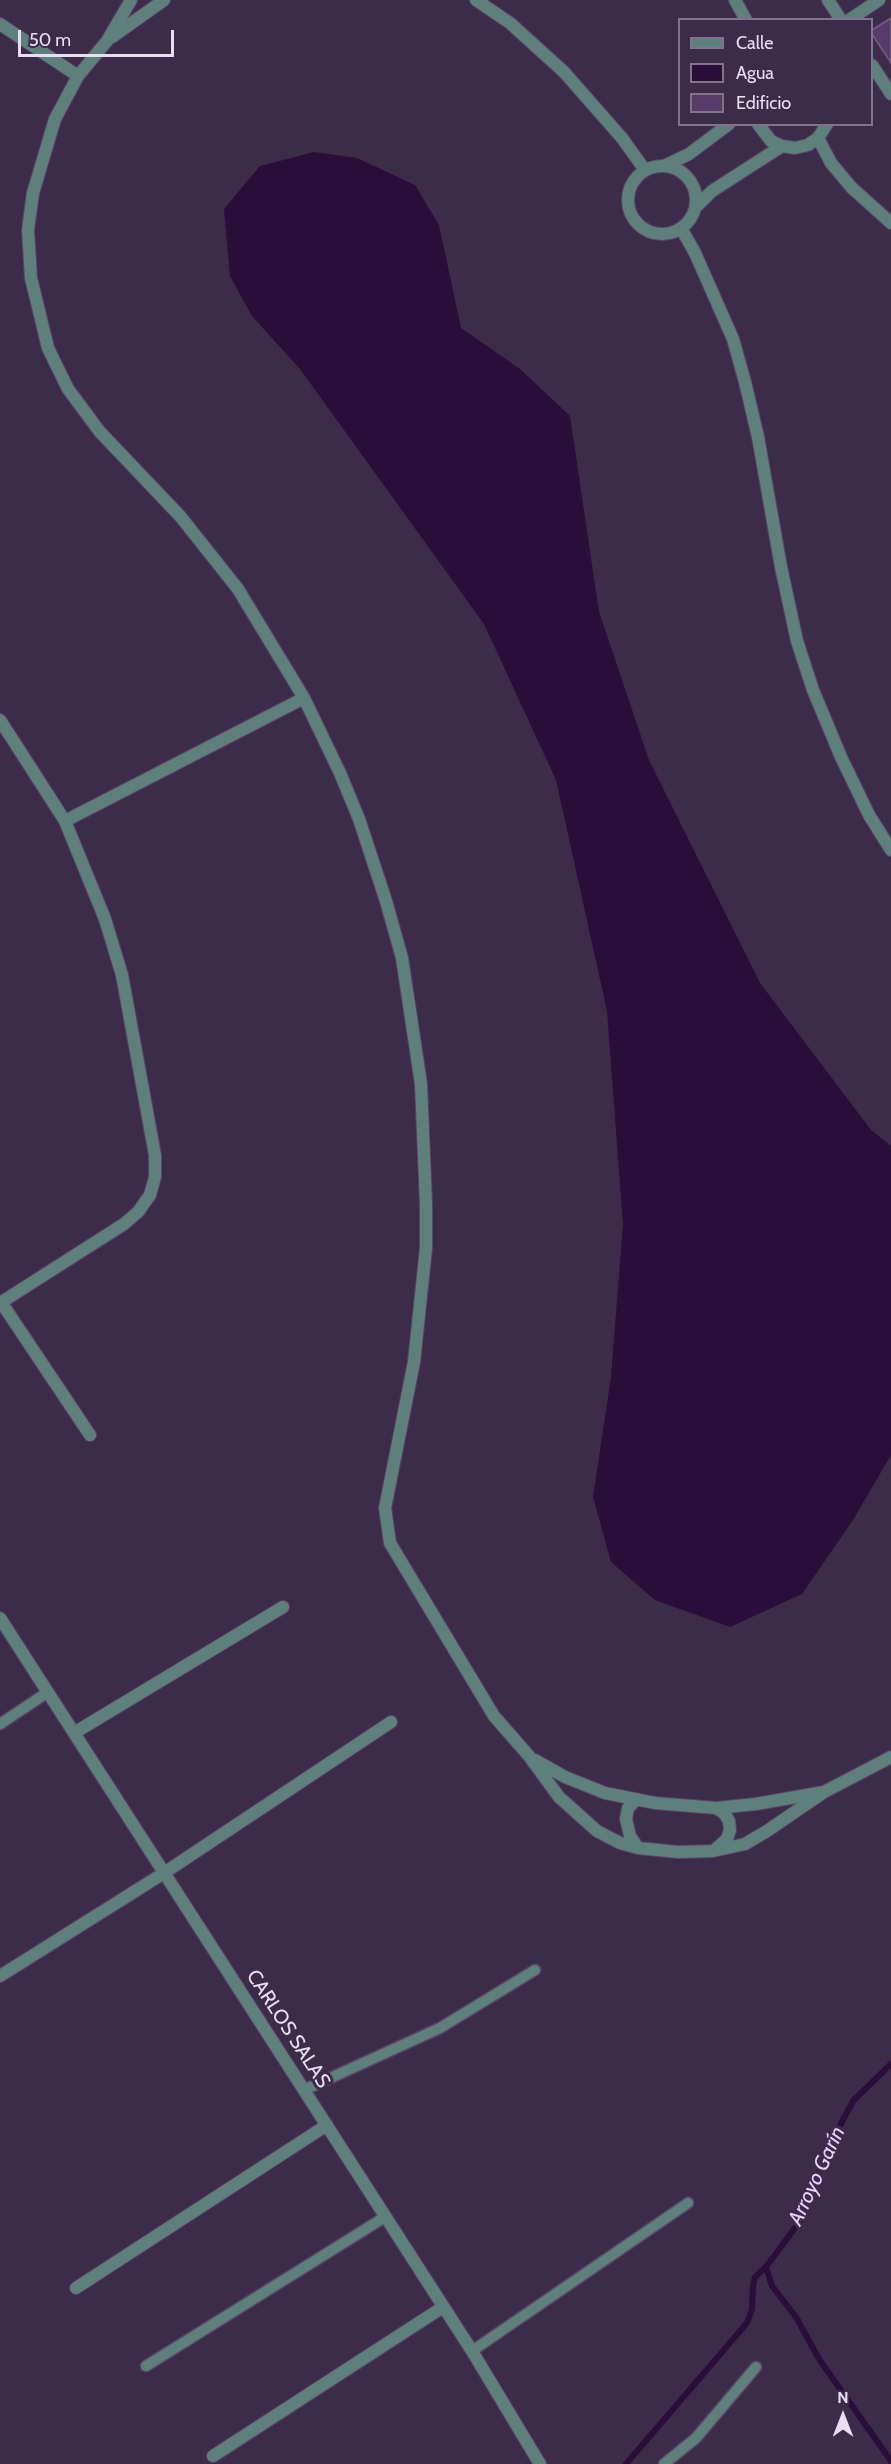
<!DOCTYPE html>
<html>
<head>
<meta charset="utf-8">
<style>
	body { margin:0 }
	#map { position:relative; width:891px; height:2464px; overflow:hidden; background:#3d2b4a; font-family:Cabin,sans-serif }
	canvas { display:block }
	.legend { position:absolute; left:678px; top:18px; width:195px; height:108px; box-sizing:border-box; background:#3d2b4a; border:2px solid #81728d; margin:0; padding:8px 10px; list-style:none; font-size:18px; color:#e8ddf1 }
	.legend li { display:flex; align-items:center; gap:12px; height:30px }
	.legend b { width:30px; border:2px solid #81728d }
	.north { position:absolute; left:813px; top:2386px; width:60px; height:60px; -webkit-text-stroke:4px #3d2b4a; paint-order:stroke; rotate:0deg; font-size:16px; font-weight:700; line-height:24px; text-align:center; color:#e8ddf1 }
	.north::after { content:''; display:block; margin:auto; width:21px; height:27px; background:#e8ddf1; clip-path:polygon(50% 0,100% 100%,50% 72%,0 100%) }
	.scale { position:absolute; left:18px; top:30px; width:156px; height:27px; box-sizing:border-box; border:3px solid #e8ddf1; border-top:0; padding-left:8px; font-size:18px; line-height:21px; white-space:nowrap; color:#e8ddf1; -webkit-text-stroke:4px #3d2b4a; paint-order:stroke }
</style>
</head>
<body>
<div id="map">
<canvas width="891" height="2464"></canvas>
<ul class="legend">
<li><b style="height:8px;background:#5f7f7c"></b>Calle</li>
<li><b style="height:16px;background:#280e38"></b>Agua</li>
<li><b style="height:16px;background:#573c6a"></b>Edificio</li>
</ul>
<div class="north">N</div>
<div class="scale">50 m</div>
</div>
<script>
const ctx = document.querySelector('canvas').getContext('2d');
ctx.lineJoin = 'round';
function fill(path, color) { ctx.fillStyle = color; ctx.fill(path, 'evenodd'); }
const shape = rows => new Path2D(rows.map(r => 'M' + r).join(''));
function trace(path, color, width, dash) { ctx.strokeStyle = color; ctx.lineWidth = width; ctx.lineCap = dash ? 'butt' : 'round'; ctx.setLineDash(dash || []); ctx.stroke(path); }
function write(font, color, halo, rows, align = 'center') {
  ctx.font = font + ' Cabin,sans-serif'; ctx.lineWidth = 6; ctx.setLineDash([]); ctx.textBaseline = 'middle'; ctx.strokeStyle = halo; ctx.fillStyle = color; for (const [text, x, y, turn = 0] of rows) {
    ctx.save(); ctx.translate(x, y); ctx.rotate((+turn || 0) * Math.PI / 180); ctx.textAlign = isNaN(turn) ? turn : align; if (halo) ctx.strokeText(text, 0, 0); ctx.fillText(text, 0, 0); ctx.restore();
  }
}
fill(shape([
	[314,152,357,158,415,185,439,225,461,328,520,369,570,416,599,612,649,760,760,983,871,1130,891,1146,891,1455,853,1520,802,1594,730,1627,655,1600,611,1562,593,1497,611,1377,623,1224,607,1011,556,780,484,624,300,369,252,316,230,276,224,209,260,166]
]), '#280e38');
trace(shape([
	[766,2267,772,2286,796,2317,819,2359,891,2461],
	[626,2464,747,2323,752,2309,753,2285,755,2277,766,2267,800,2221,826,2152,853,2101,891,2064]
]), '#280e38', 6);
const building = shape([
	[891,18,891,63,872,34,872,30,891,18]
]);
fill(building, '#573c6a');
trace(building, '#735f82', 1.5);
const service = shape([
	[0,1724,48,1692],
	[304,2090,440,2028,535,1970],
	[472,2351,688,2203],
	[146,2366,385,2217],
	[664,2464,696,2438,756,2367]
]);
const minor = shape([
	[131,0,107,41,78,76,55,119,33,193,28,230,31,278,48,348,68,389,100,432,180,516,238,589,304,698,340,773,359,819,386,901,402,958,421,1084,426,1204,426,1248,414,1362,385,1508,390,1543,494,1716,529,1756,559,1797,597,1831,620,1843,638,1848,678,1852,713,1851,745,1844,767,1831,824,1792],
	[476,0,510,23,564,72,622,138,645,170],
	[735,0,746,20],
	[828,0,841,20],
	[849,20,879,0],
	[0,24,78,76],
	[112,37,164,0],
	[872,65,891,94],
	[758,124,771,141,782,146,795,148,808,145,818,138,827,124],
	[818,138,831,163,852,188,891,223],
	[664,166,689,154,729,124],
	'628 200a34 34 0 1 1 68 0a34 34 0 1 1-68 0Z',
	[696,207,712,191,782,146],
	[681,228,695,253,733,339,745,382,758,437,781,567,797,641,813,690,841,757,869,815,891,850],
	[0,720,65,821,105,919,122,975,155,1155,155,1177,150,1195,138,1212,124,1224,0,1303],
	[65,821,304,698],
	[1,1302,90,1435],
	[0,1618,472,2351,540,2464],
	[74,1733,283,1607],
	[535,1760,565,1777,605,1793,655,1803,716,1808,756,1804,824,1792,891,1757],
	[635,1801,628,1808,626,1819,630,1836,638,1848],
	[716,1849,727,1839,730,1830,729,1821,724,1813,716,1808],
	[0,1976,164,1873,391,1722],
	[76,2288,327,2125],
	[213,2456,443,2307]
]);
trace(service, '#584765', 13);
trace(minor, '#584765', 14);
trace(service, '#5f7f7c', 10);
trace(minor, '#5f7f7c', 12);
write('20px', '#e8ddf1', '#3d2b4a', [
	["CARLOS SALAS",288,2029,57]
]);
write('italic 21px', '#e9d0fe', '#3d2b4a', [
	["Arroyo Garín",817,2176,-65]
]);
</script>
</body>
</html>
